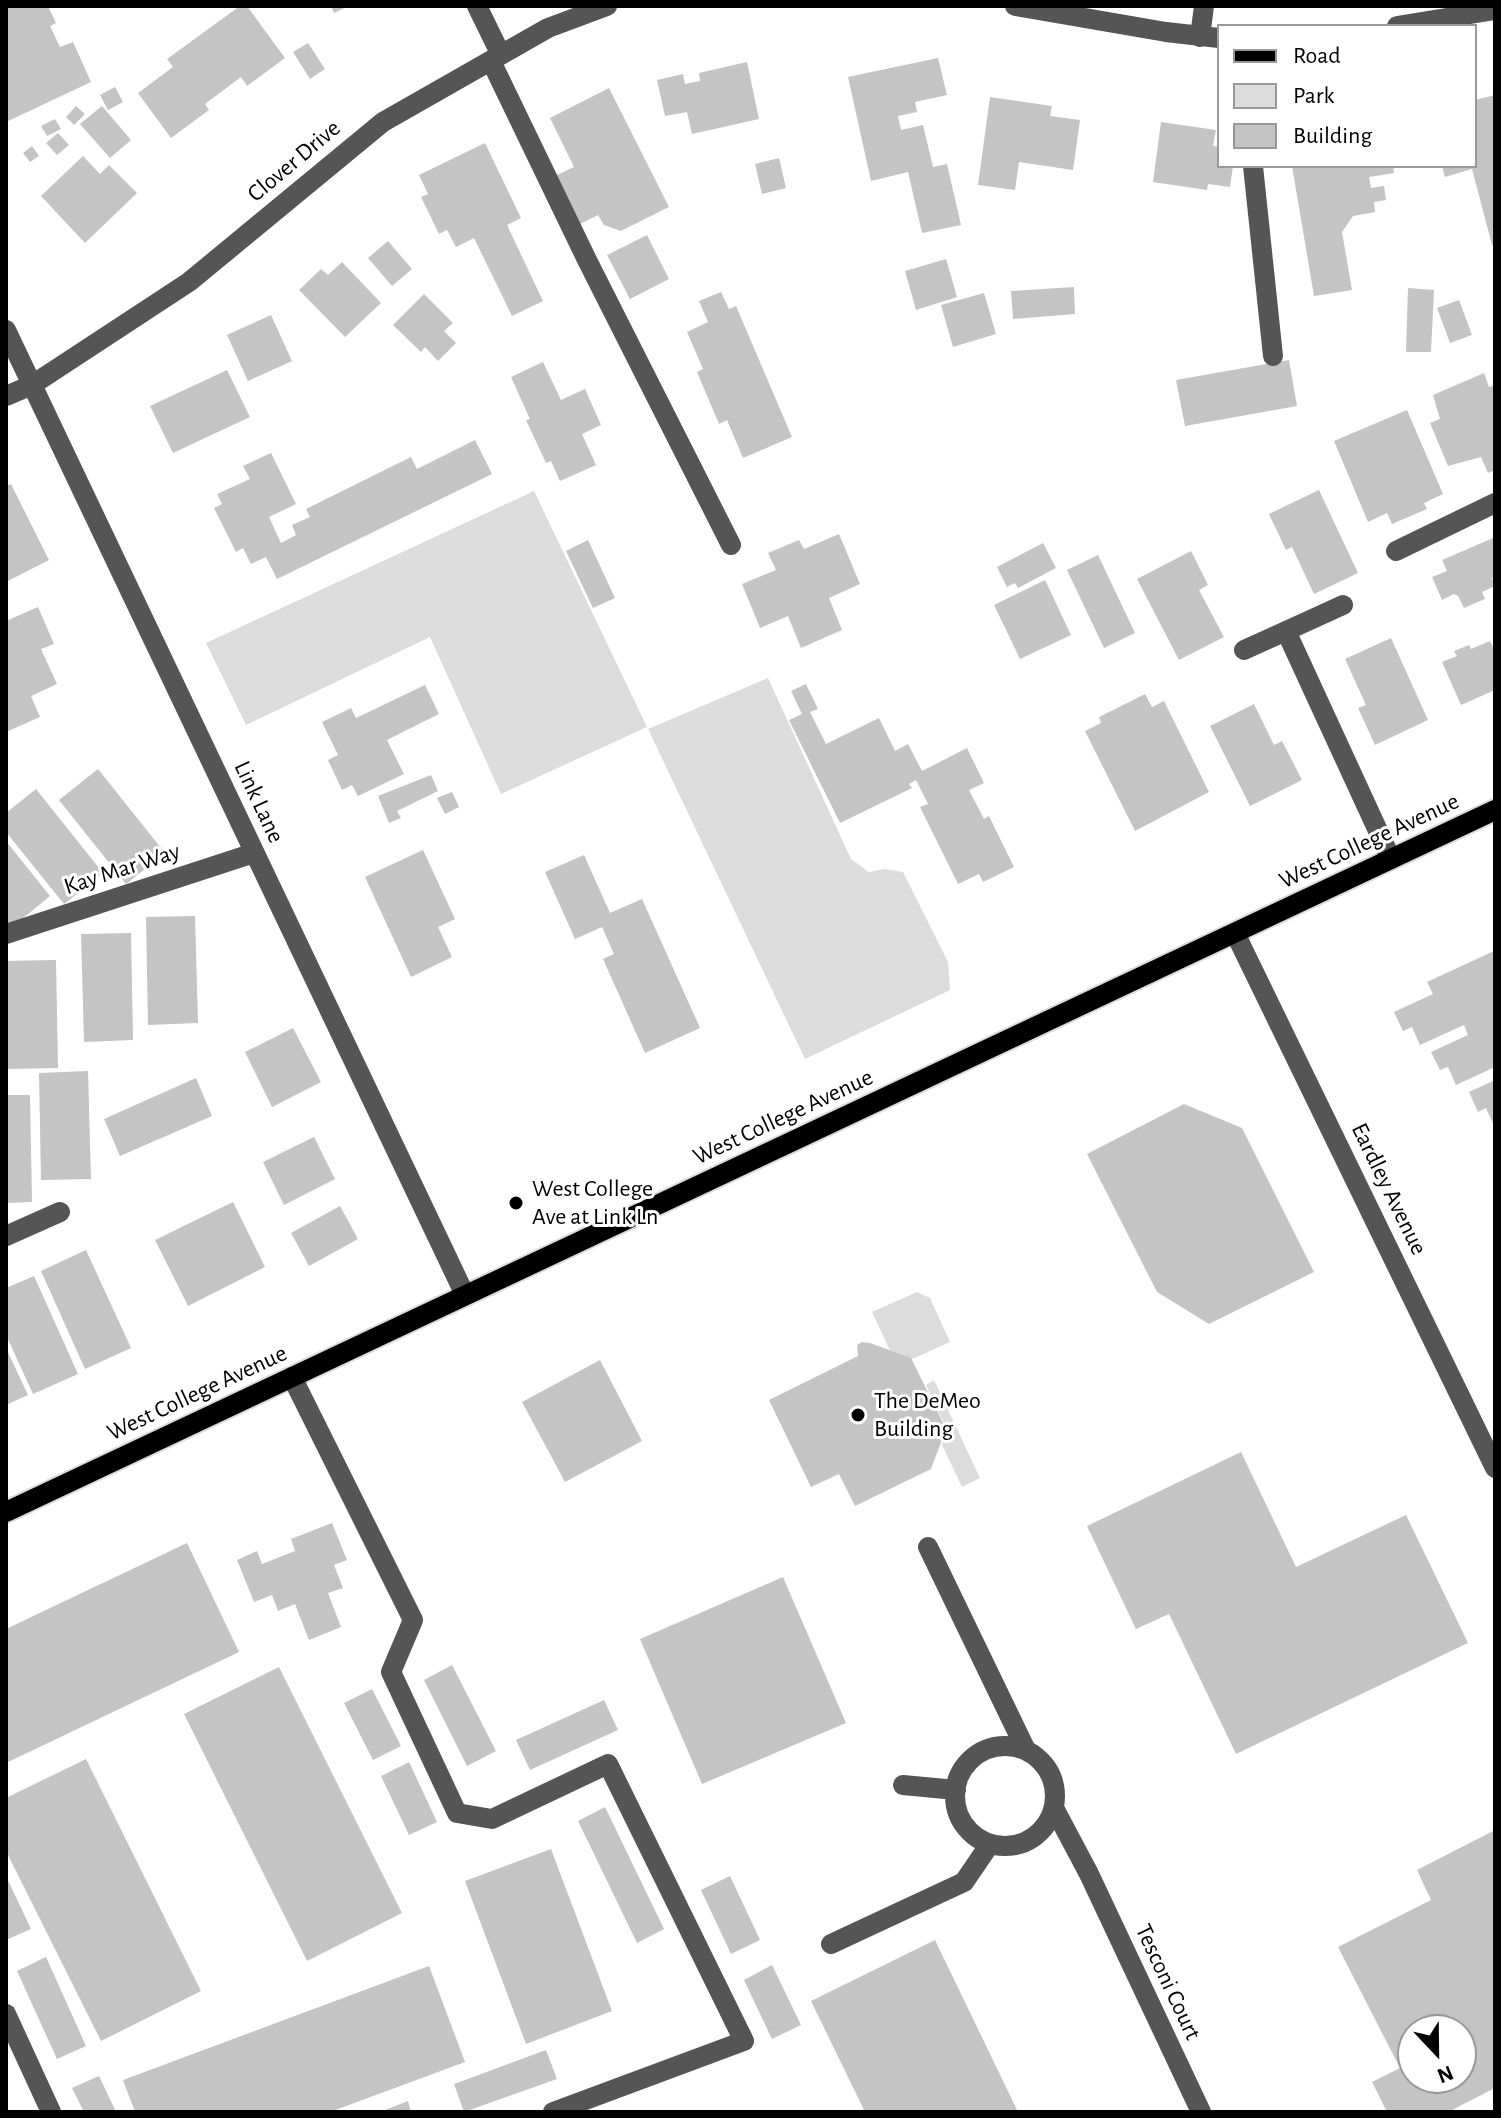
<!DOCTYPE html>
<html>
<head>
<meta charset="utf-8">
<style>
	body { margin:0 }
	#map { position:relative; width:1501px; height:2118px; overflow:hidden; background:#fff; font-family:"Alegreya Sans",sans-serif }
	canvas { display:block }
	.frame { position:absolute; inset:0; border:8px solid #000; pointer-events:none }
	.legend { position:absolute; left:1217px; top:24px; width:260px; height:144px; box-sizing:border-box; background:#fff; border:2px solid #999; margin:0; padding:10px 14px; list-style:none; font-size:24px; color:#000 }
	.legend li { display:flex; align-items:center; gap:16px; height:40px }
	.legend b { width:40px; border:2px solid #999 }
	.north { position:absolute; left:1397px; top:2014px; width:80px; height:80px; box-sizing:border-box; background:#fff; border:2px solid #999; border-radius:50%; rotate:158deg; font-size:22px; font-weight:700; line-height:32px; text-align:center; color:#000 }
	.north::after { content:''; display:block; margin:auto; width:28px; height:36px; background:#000; clip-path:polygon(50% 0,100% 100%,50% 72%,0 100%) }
</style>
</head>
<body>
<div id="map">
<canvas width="1501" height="2118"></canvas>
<div class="frame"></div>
<ul class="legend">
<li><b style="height:10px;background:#000"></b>Road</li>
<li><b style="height:22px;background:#dcdcdc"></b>Park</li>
<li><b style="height:22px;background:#c4c4c4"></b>Building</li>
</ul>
<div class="north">N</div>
</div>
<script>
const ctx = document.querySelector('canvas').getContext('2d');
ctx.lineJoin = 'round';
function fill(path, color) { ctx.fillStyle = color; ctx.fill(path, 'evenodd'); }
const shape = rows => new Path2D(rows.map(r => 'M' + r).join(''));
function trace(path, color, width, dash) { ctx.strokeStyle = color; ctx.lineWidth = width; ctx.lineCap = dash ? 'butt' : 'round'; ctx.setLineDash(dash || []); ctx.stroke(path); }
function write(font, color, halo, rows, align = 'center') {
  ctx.font = font + ' "Alegreya Sans",sans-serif'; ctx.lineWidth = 6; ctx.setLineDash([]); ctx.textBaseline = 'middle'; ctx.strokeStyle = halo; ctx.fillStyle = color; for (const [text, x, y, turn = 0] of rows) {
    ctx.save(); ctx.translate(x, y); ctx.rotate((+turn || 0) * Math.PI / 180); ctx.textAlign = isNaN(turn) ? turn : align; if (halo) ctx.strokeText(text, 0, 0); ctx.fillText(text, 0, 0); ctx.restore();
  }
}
fill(shape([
	[534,491,647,727,501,794,430,637,246,725,206,643],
	[768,678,851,859,869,872,885,869,903,872,948,962,950,990,805,1059,648,729],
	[917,1292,930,1298,950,1342,897,1366,872,1312],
	[934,1380,980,1478,962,1487,942,1445,947,1430,926,1385]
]), '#dcdcdc');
fill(shape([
	[10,6,48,6,56,23,50,26,60,47,73,42,91,82,6,122,6,8],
	[240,6,247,6,285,58,247,86,241,77,205,104,209,110,171,138,138,93,173,67,167,59],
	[331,6,349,6,334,13],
	[308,43,325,69,310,79,293,52],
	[938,58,947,95,915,102,917,112,898,116,901,130,923,125,933,167,947,164,961,225,922,233,908,172,871,181,848,77],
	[747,62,759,119,692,134,687,112,665,116,657,80,683,74,685,84,700,81,699,73],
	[115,87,123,102,108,110,100,95],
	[609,88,669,207,621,231,604,225,598,215,580,224,555,176,574,167,550,118],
	[1495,95,1495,244,1492,245,1472,169,1445,177,1442,166,1475,166,1475,100],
	[990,97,1052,106,1050,116,1080,120,1073,170,1019,162,1015,190,978,185],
	[76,106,85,114,74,125,66,117],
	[102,106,131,140,110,158,80,124],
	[55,119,61,129,47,136,41,126],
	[1161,122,1216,130,1213,146,1219,147,1219,166,1233,166,1230,187,1208,184,1207,190,1153,182],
	[58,133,69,145,57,155,46,143],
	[485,143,521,218,507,225,543,301,512,316,474,238,456,247,447,230,439,234,421,197,428,194,419,175],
	[32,146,39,156,30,162,23,153],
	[83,156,100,174,109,165,137,193,85,243,41,196],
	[779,158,786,188,762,194,755,164],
	[1292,166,1393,166,1394,173,1369,177,1371,188,1384,186,1386,200,1374,202,1375,212,1353,216,1342,232,1352,290,1314,296],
	[647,235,669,279,630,299,607,255],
	[388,241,412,269,392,286,368,258],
	[946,259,957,297,916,310,905,271],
	[342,262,381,303,345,337,299,290,321,269,328,275],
	[1074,287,1075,314,1013,319,1011,291],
	[1408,288,1434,290,1431,352,1406,352],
	[721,292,729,309,736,306,792,437,743,458,727,420,719,424,697,372,703,369,687,332,708,322,699,301],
	[984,293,996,334,953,347,941,305],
	[424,294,453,323,444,331,456,343,438,361,425,347,421,352,393,325],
	[1459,300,1472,335,1450,343,1437,308],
	[271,315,292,361,248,381,227,335],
	[1289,360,1297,406,1185,426,1176,380],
	[543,362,561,400,585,389,601,425,582,434,596,465,560,481,551,461,546,463,526,420,530,419,511,377],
	[227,370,250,417,173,453,150,406],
	[1484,373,1489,387,1495,385,1495,470,1488,473,1481,457,1448,466,1430,423,1440,419,1433,395],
	[1407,410,1443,494,1424,503,1427,509,1392,524,1387,513,1368,522,1334,441],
	[475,440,492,474,277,579,266,557,251,564,243,548,236,552,214,508,222,504,217,494,250,479,243,466,271,453,296,504,269,517,281,543,296,535,292,525,310,517,306,509,411,457,417,469],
	[11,484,49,560,6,582,6,486],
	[1319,490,1358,573,1314,594,1292,547,1286,550,1269,514],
	[839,534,860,584,829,598,842,630,801,648,788,616,760,628,742,584,776,570,768,553,799,540,804,549],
	[1493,538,1495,576,1492,578,1495,586,1482,592,1485,599,1464,608,1458,596,1454,594,1442,600,1432,577,1447,571,1442,560],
	[588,540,615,598,593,608,566,551],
	[1043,543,1056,568,1018,588,1015,583,1007,587,997,567],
	[1191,551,1208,585,1199,590,1224,637,1179,660,1137,579],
	[1098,555,1135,633,1104,648,1067,570],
	[1045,580,1071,635,1020,659,994,605],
	[38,607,54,644,41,649,57,684,31,696,40,717,6,732,6,621],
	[1391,638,1428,720,1375,745,1358,708,1366,705,1345,659],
	[1490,641,1495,651,1495,690,1461,705,1442,662,1457,656,1454,651,1469,645,1471,649],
	[806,684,818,709,810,712,826,744,879,718,895,751,908,744,922,771,967,748,984,783,969,790,984,819,989,816,1014,867,983,882,979,874,958,884,920,807,928,804,916,780,909,784,912,788,840,823,789,720,802,714,791,691],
	[425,685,439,714,387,740,404,774,358,796,352,785,342,790,328,760,338,755,322,722,351,708,356,718],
	[1145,694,1152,707,1164,701,1209,792,1135,831,1085,731,1101,723,1099,717],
	[1254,704,1274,745,1282,741,1302,780,1250,806,1210,726],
	[98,769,165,853,126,884,59,800],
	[431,775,438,791,397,811,401,818,389,823,378,796],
	[36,789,103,873,64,904,6,832,6,813],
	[452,792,459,807,445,814,437,798],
	[6,841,50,896,11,928,6,921],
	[423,850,455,919,438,927,452,957,411,977,365,877],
	[584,855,610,913,642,899,700,1028,645,1053,603,959,614,954,602,927,575,939,545,872],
	[195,916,198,1023,148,1025,146,917],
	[131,933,133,1040,84,1042,81,934],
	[1494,951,1495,1067,1456,1085,1448,1067,1440,1070,1431,1052,1468,1035,1464,1025,1420,1045,1412,1027,1403,1031,1394,1012,1433,994,1427,982],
	[56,960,58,1068,8,1069,6,961],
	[293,1028,321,1082,272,1107,245,1052],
	[88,1071,91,1179,41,1180,39,1073],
	[196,1078,212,1116,120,1156,104,1119],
	[1495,1080,1495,1128,1486,1108,1478,1112,1469,1092],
	[6,1095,30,1095,32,1202,6,1203],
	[1184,1104,1242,1128,1314,1272,1209,1324,1157,1292,1087,1154],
	[314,1137,335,1179,284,1205,263,1162],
	[233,1202,265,1267,188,1306,155,1240],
	[340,1206,358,1239,309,1266,291,1233],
	[86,1250,131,1348,85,1369,41,1271],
	[34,1276,78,1374,33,1394,6,1335,6,1288],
	[862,1342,870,1343,911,1358,946,1429,931,1469,855,1506,839,1474,811,1487,769,1400,858,1356,857,1345],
	[6,1348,28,1395,6,1405],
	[600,1360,642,1441,565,1482,522,1402],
	[1241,1452,1296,1567,1406,1515,1468,1643,1236,1754,1169,1614,1136,1629,1087,1526],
	[332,1523,347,1560,334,1565,343,1588,328,1593,341,1627,309,1640,295,1604,278,1611,272,1595,254,1602,237,1560,257,1551,262,1564,295,1551,291,1539],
	[187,1543,239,1652,6,1763,6,1629],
	[783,1577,846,1723,702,1784,640,1639],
	[452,1665,496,1751,467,1766,424,1680],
	[279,1667,402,1913,307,1961,184,1714],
	[372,1689,401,1746,373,1760,344,1703],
	[604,1700,618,1730,530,1770,516,1740],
	[86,1759,201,1991,101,2041,6,1851,6,1798],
	[409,1762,437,1822,409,1835,381,1776],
	[605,1807,664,1929,637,1943,578,1821],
	[1495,1830,1495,2088,1448,2112,1387,2112,1372,2082,1400,2068,1338,1947,1431,1900,1417,1870],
	[1413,2030,1461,2030,1461,2078,1413,2078],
	[551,1849,612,2011,526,2044,465,1881],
	[6,1876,31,1929,6,1940],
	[730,1876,760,1940,731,1954,701,1890],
	[935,1940,1018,2112,865,2112,811,2001],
	[46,1957,86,2046,57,2059,17,1971],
	[772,1965,801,2025,772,2039,744,1980],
	[429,1966,465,2062,330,2112,135,2112,123,2080],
	[546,2050,557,2079,464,2112,454,2084],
	[99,2076,116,2112,84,2112,72,2088],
	[408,2101,411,2112,380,2112]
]), '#c4c4c4');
const major = shape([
	[6,1512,1495,810]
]);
trace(major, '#dbdbdb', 24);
trace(shape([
	[477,6,501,55],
	[1015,6,1166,32,1219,38],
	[1397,26,1495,10],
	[1200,37,1204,6],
	[491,61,587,260,731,545],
	[1253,166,1273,356],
	[6,330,465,1295],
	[6,396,32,385,189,282,383,122,548,28,607,6],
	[1396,551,1495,503],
	[1343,605,1286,631,1391,859],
	[1244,650,1286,631],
	[1235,933,1495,1468],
	[6,934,254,853],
	[6,1236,60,1212],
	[292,1377,413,1620,391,1672,457,1813,492,1819,608,1764,744,2041,553,2112],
	[928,1547,1026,1750],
	'955 1796a50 50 0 1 1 100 0a50 50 0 1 1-100 0Z',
	[903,1785,956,1790],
	[1054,1808,1089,1874,1201,2112],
	[831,1944,964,1882,990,1844],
	[6,2014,51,2112]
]), '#555', 20);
trace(major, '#000', 20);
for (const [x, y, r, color] of [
	[516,1203,8,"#000"],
	[858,1415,8,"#000"]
]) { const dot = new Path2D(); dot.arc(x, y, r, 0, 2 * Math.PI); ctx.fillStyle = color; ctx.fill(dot); trace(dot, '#fff', 3); }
write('24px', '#000', '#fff', [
	["Clover Drive",294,161,-40],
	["Link Lane",259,802,65],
	["West College Avenue",1369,841,-25],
	["Kay Mar Way",122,869,-18],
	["West College Avenue",783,1117,-25],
	["Eardley Avenue",1389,1189,64],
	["West College Avenue",197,1393,-25],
	["Tesconi Court",1168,1982,65]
]);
write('24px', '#000', '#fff', [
	["West College",532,1189],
	["Ave at Link Ln",532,1217],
	["The DeMeo",874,1401],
	["Building",874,1429]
], 'left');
</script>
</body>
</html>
